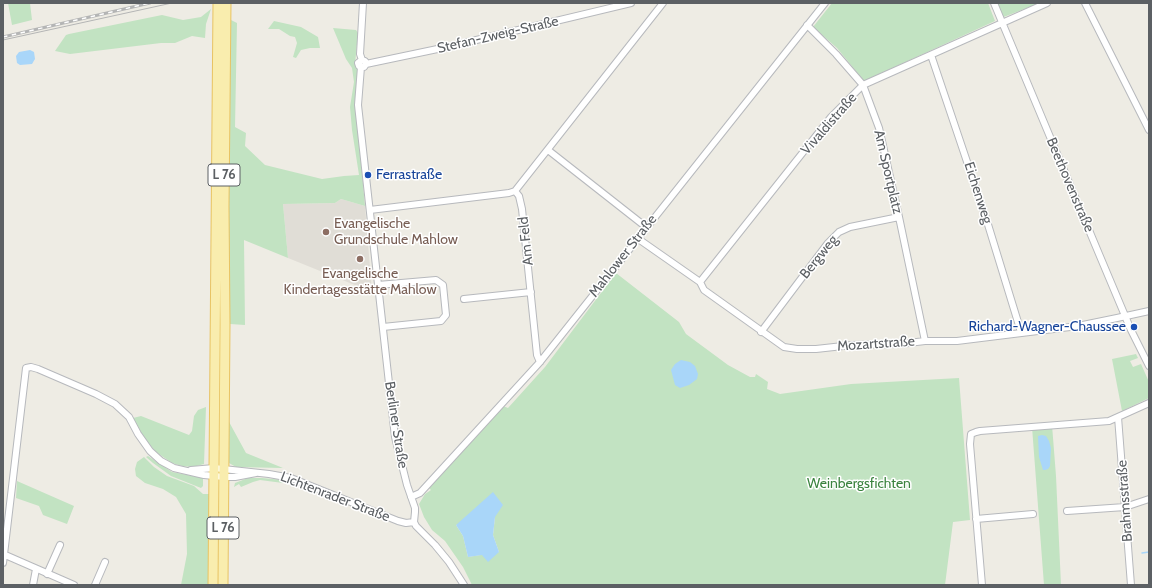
<!DOCTYPE html>
<html>
<head>
<meta charset="utf-8">
<style>
	body { margin:0 }
	#map { position:relative; width:1152px; height:588px; overflow:hidden; background:#eeece4; font-family:Cabin,sans-serif }
	canvas { display:block }
	.frame { position:absolute; inset:0; border:4px solid #5c6064; pointer-events:none }
</style>
</head>
<body>
<div id="map">
<canvas width="1152" height="588"></canvas>
<div class="frame"></div>
</div>
<script>
const ctx = document.querySelector('canvas').getContext('2d');
ctx.lineJoin = 'round';
function fill(path, color) { ctx.fillStyle = color; ctx.fill(path, 'evenodd'); }
const shape = rows => new Path2D(rows.map(r => 'M' + r).join(''));
function trace(path, color, width, dash) { ctx.strokeStyle = color; ctx.lineWidth = width; ctx.lineCap = dash ? 'butt' : 'round'; ctx.setLineDash(dash || []); ctx.stroke(path); }
function write(font, color, halo, rows, align = 'center') {
  ctx.font = font + ' Cabin,sans-serif'; ctx.lineWidth = 3; ctx.setLineDash([]); ctx.textBaseline = 'middle'; ctx.strokeStyle = halo; ctx.fillStyle = color; for (const [text, x, y, turn = 0] of rows) {
    ctx.save(); ctx.translate(x, y); ctx.rotate((+turn || 0) * Math.PI / 180); ctx.textAlign = isNaN(turn) ? turn : align; if (halo) ctx.strokeText(text, 0, 0); ctx.fillText(text, 0, 0); ctx.restore();
  }
}
fill(shape([
	[341,199,365,206,372,292,288,258,283,204,335,203]
]), '#e0ddd6');
fill(shape([
	[8,3,30,3,32,20,12,25],
	[832,3,988,3,995,21,864,81,837,48,813,27],
	[995,3,1040,3,1001,18],
	[211,9,206,24,205,38,192,36,175,43,161,43,70,54,55,51,66,35,69,34,162,15,183,20,201,17],
	[229,19,237,23,235,127,246,133,245,146,265,165,322,179,344,176,359,175,352,130,350,107,354,82,352,68,346,59,333,28,356,30,358,33,355,64,358,70,356,103,365,206,341,199,335,203,283,204,288,258,244,240,245,325,230,324,228,261],
	[274,21,301,27,318,37,320,48,310,48,301,50,296,58,293,57,297,43,295,37,290,36,279,29,268,29],
	[616,273,679,322,686,334,728,365,750,377,755,377,756,374,768,382,767,389,780,394,851,384,959,378,970,520,953,522,945,585,496,585,496,584,472,585,463,567,445,541,432,530,424,517,419,504,425,494,431,490,428,487,503,406,508,408,545,367],
	[495,517,493,535,499,552,468,557,463,536,456,525],
	[1136,354,1138,358,1130,361,1133,367,1141,364,1149,382,1149,398,1122,411,1112,359],
	[206,407,204,464,193,467,182,466,172,463,156,452,143,437,133,418,141,416,189,435,192,431,194,416,198,410],
	[228,420,246,453,283,468,236,467,229,463,227,452],
	[1052,425,1056,476,1061,585,1044,585,1032,427],
	[148,456,172,472,203,478,203,486,201,488,171,476,153,463,146,457],
	[144,457,154,467,167,476,194,486,203,494,210,494,209,585,181,585,187,554,186,514,176,497,163,489,145,483,136,476,135,469,137,462],
	[248,478,262,478,283,480,283,483,260,480,253,482,241,487,239,484,234,487,235,483],
	[17,481,74,506,67,524,43,515,39,506,16,498]
]), '#c2e3c2');
fill(shape([
	[30,50,34,52,35,59,32,64,20,65,17,63,16,56,19,52],
	[681,360,690,362,695,366,698,374,697,379,689,385,680,388,675,385,671,370,675,364],
	[1042,435,1046,436,1049,441,1051,448,1050,466,1048,469,1045,470,1043,470,1039,457,1038,436],
	[493,492,503,505,495,517,493,535,499,552,488,562,482,555,468,557,463,536,456,525]
]), '#a9d6f9');
trace(shape([
	[1142,553,1149,552]
]), '#a9d6f9', 1.5);
const minor = shape([
	[994,3,1099,254,1131,330,1149,366],
	[1085,3,1149,130],
	[807,25,836,54,863,85,879,128,899,217,925,341],
	[931,55,986,218,1021,332],
	[362,60,358,63,359,66,361,67,364,67,366,64,365,61,362,60,360,54,363,3],
	[366,64,447,47,631,3],
	[361,67,358,105,395,437,407,485,415,508,415,512,414,522],
	[548,150,646,227],
	[515,191,519,196,522,209,537,355,540,362],
	[370,210,509,193,515,191,663,3],
	[637,238,700,282,704,290,784,347,797,349,816,349,852,345,900,344,925,341,957,341,1078,326,1117,318,1149,311],
	[700,282,831,117,863,85,1047,3],
	[378,285,436,280,443,285,446,315,441,321,383,327],
	[464,299,531,292],
	[761,332,828,243,839,232,850,227,899,217],
	[1118,417,1131,585],
	[191,470,214,468,269,474,291,478,398,521,406,523,414,522],
	[411,497,420,493,540,362,825,3],
	[1067,511,1125,507,1149,499],
	[976,519,1033,514],
	[414,522,416,526,435,545,449,562,464,585],
	[3,554,74,585],
	[3,563,26,368,31,367,38,369,96,394,115,404,129,417,138,434,150,451,161,461,174,468,204,475,224,477,235,477,256,473],
	[47,574,60,545],
	[33,585,36,569],
	[95,585,105,562],
	[982,585,970,444,971,434,976,432,980,431,1109,421,1149,403]
]);
const primary = shape([
	[213,585,218,3],
	[223,585,225,324,224,206,226,3]
]);
trace(minor, '#b7b9bd', 8);
trace(primary, '#e8c363', 11);
trace(minor, '#fff', 6);
trace(primary, '#f9edae', 9);
trace(shape([
	[3,40,172,3]
]), '#b4b5b5', 1);
const rail = shape([
	[3,37,150,3]
]);
trace(rail, '#b4b5b5', 3);
trace(rail, '#fff', 1.5, [4.5]);
for (const [x, y, r, color] of [
	[368,175,4,"#1a4fb4"],
	[326,232,4,"#8d6e63"],
	[360,259,4,"#8d6e63"],
	[1134,327,4,"#1a4fb4"]
]) { const dot = new Path2D(); dot.arc(x, y, r, 0, 2 * Math.PI); ctx.fillStyle = color; ctx.fill(dot); trace(dot, '#fff', 1.5); }
for (const [x, y, w] of [
	[224,175,32],
	[223,528,32]
]) { const box = new Path2D(); box.roundRect(x - w / 2, y - 11, w, 22, 3); ctx.fillStyle = '#fff'; ctx.fill(box); trace(box, '#5c6064', 1); }
write('bold 13px', '#5c6064', null, [
	["L 76",224,175],
	["L 76",223,528]
]);
write('14px', '#5c6064', '#fff', [
	["Stefan-Zweig-Straße",498,35,-13],
	["Vivaldistraße",829,124,-49],
	["Am Sportplatz",888,172,77],
	["Beethovenstraße",1070,185,67],
	["Eichenweg",978,193,72],
	["Am Feld",526,241,-96],
	["Mahlower Straße",623,256,-52],
	["Bergweg",819,257,-51],
	["Mozartstraße",876,344,-4],
	["Berliner Straße",396,425,81],
	["Lichtenrader Straße",335,497,21],
	["Brahmsstraße",1125,501,-94]
]);
write('14px', '#164399', '#fff', [
	["Ferrastraße",376,175],
	["Richard-Wagner-Chaussee",1126,327,"right"]
], 'left');
write('14px', '#785e54', '#fff', [
	["Evangelische",334,224],
	["Grundschule Mahlow",334,240],
	["Evangelische",360,274,"center"],
	["Kindertagesstätte Mahlow",360,290,"center"]
], 'left');
write('14px', '#3b833f', '#fff', [
	["Weinbergsfichten",859,484]
]);
</script>
</body>
</html>
